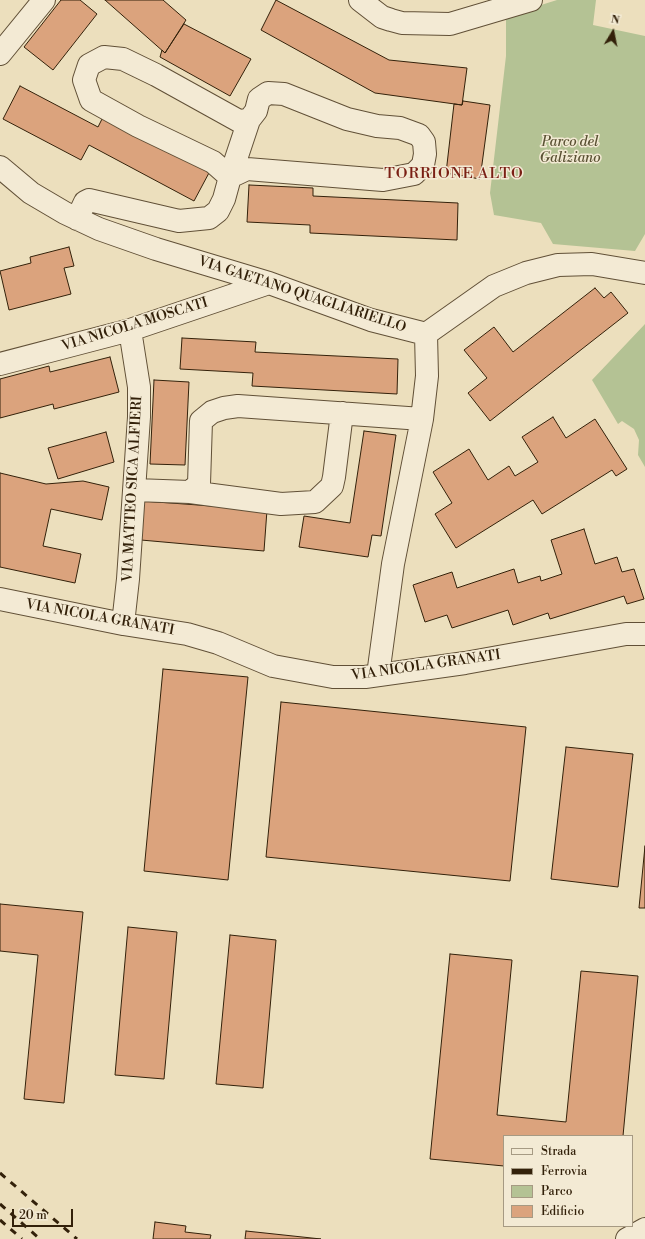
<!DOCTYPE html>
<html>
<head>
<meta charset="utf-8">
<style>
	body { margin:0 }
	#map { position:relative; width:645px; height:1239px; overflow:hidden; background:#ecdfbd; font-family:"Libre Bodoni",serif }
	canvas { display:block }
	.legend { position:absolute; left:503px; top:1135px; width:130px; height:92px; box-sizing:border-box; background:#f3ead4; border:1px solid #a69a83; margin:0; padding:5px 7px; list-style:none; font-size:12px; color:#33210a }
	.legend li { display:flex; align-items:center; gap:8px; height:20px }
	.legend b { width:20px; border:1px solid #a69a83 }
	.north { position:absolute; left:593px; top:12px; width:40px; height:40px; -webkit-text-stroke:3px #f3ead4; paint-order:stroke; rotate:10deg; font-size:11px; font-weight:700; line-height:16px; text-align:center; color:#33210a }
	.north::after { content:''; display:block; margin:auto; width:14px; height:18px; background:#33210a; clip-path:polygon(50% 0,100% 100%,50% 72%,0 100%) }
	.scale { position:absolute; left:12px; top:1209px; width:61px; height:18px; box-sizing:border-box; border:2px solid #33210a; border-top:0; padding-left:5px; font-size:12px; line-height:14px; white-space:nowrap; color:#33210a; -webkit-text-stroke:3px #f3ead4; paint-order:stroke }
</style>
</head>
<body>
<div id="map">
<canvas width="645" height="1239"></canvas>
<ul class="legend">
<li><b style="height:5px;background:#f3ead4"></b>Strada</li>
<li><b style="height:5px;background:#33210a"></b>Ferrovia</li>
<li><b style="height:11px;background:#b4c294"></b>Parco</li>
<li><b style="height:11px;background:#dba37d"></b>Edificio</li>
</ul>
<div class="north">N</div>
<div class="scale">20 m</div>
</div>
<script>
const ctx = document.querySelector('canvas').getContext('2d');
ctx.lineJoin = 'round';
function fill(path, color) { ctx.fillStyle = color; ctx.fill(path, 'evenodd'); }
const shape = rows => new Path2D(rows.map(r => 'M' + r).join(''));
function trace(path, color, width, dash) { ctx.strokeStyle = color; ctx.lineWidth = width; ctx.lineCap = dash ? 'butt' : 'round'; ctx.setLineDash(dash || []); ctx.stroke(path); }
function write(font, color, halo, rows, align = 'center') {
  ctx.font = font + ' "Libre Bodoni",serif'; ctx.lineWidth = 3; ctx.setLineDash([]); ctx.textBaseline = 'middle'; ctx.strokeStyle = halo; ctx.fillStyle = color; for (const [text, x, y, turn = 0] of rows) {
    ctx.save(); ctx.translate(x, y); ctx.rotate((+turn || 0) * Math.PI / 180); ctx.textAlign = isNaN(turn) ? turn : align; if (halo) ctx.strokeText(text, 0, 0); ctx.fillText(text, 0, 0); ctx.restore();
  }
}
fill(shape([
	[557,0,596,0,593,25,645,36,645,234,635,251,553,244,541,223,494,215,490,193,506,56,506,16],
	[645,324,645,467,638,455,639,440,634,429,622,421,618,424,592,380]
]), '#b4c294');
const building = shape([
	[61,0,80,0,97,14,53,70,24,47,61,0],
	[105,0,163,0,186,20,165,53,105,0],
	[276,0,389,60,467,68,462,105,375,93,261,30,276,0],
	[184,24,251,59,230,96,160,57,162,50,165,53,184,24],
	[20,86,98,127,104,115,210,171,194,201,89,145,81,160,3,119,20,86],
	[463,101,490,105,480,179,446,173,454,104,462,105,463,101],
	[249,185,313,188,313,196,458,203,457,240,310,233,310,225,247,222,249,185],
	[69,247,74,266,64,268,71,294,9,310,0,271,31,263,30,257,69,247],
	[595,288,604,298,611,292,628,313,490,421,468,393,487,378,464,350,494,327,513,352,595,288],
	[182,338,256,342,255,352,398,359,397,394,252,386,253,373,180,369,182,338],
	[110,357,119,392,54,409,53,404,0,418,0,379,49,366,50,372,110,357],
	[154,380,189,382,185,465,150,464,154,380],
	[553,417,566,438,595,419,627,469,616,476,612,470,542,514,533,500,456,548,435,514,452,503,433,472,469,449,488,480,509,466,515,476,538,462,522,437,553,417],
	[364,431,396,435,381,536,372,535,368,557,299,547,304,516,350,523,364,431],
	[106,432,114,462,58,479,48,448,106,432],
	[0,473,46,484,83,481,109,487,102,520,51,509,43,546,81,554,75,583,0,567,0,473],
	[143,501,267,510,264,551,141,540,143,501],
	[584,529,595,564,617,557,622,572,634,569,644,599,627,604,624,596,550,619,548,613,513,625,508,610,452,628,447,615,425,622,413,585,452,572,457,588,514,569,518,583,540,576,541,581,562,574,551,540,584,529],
	[163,669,248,677,228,880,144,871,163,669],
	[281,702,526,727,510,881,266,857,281,702],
	[566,747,633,754,618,887,551,879,566,747],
	[645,846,645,908,639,908,645,846],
	[0,904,83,912,64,1103,24,1099,38,955,0,951,0,904],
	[128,927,177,932,164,1079,115,1075,128,927],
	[230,935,276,940,263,1088,216,1084,230,935],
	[450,954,512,960,497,1115,566,1122,581,971,638,976,623,1136,504,1136,504,1166,430,1159,450,954],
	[155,1222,186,1226,185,1232,211,1235,210,1239,153,1239,155,1222],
	[246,1231,321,1239,245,1239,246,1231]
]);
fill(building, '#dba37d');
trace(building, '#33210a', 1);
const minor = shape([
	[360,0,382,17,391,20,402,23,450,24,531,0],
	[0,54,44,0],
	[0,167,31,193,65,213,99,229,156,249,269,283,371,320,426,334,427,376,422,419,393,564,378,675],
	[77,219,85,202,89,200,179,221,209,218,218,211,224,199,230,177,247,169,383,180,414,174,423,165,425,154,424,142,419,135,400,128,377,126,347,119,284,94,268,93,259,99,256,111,249,120,239,121,156,75,123,59,104,57,89,65,84,80,91,100,138,126,213,162,230,177,249,120],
	[426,334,494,286,526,273,558,265,592,264,645,273],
	[0,364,130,330,269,283],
	[135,490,190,492,199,484,201,421,212,412,224,408,238,406,422,419],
	[190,492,281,504,315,502,332,486,334,477,342,413],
	[0,599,123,624,187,634,218,643,273,666,333,677,365,677,465,663,626,634,645,634],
	[123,624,128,579,139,417,139,387,130,330],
	[627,1239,645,1229]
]);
trace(minor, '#615037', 24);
trace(minor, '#f3ead4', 22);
trace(shape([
	[0,1173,77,1239],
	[0,1204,40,1239],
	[0,1220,22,1239]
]), '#33210a', 3, [7, 7]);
write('italic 14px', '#5a5133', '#f3ead4', [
	["Parco del",570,143],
	["Galiziano",570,159]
]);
write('14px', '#33210a', '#f3ead4', [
	["VIA GAETANO QUAGLIARIELLO",302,295,18],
	["VIA NICOLA MOSCATI",135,325,-17],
	["VIA MATTEO SICA ALFIERI",133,489,-87],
	["VIA NICOLA GRANATI",100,618,10],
	["VIA NICOLA GRANATI",426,666,-8]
]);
ctx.letterSpacing = '1px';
write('15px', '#7a1f14', '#f3ead4', [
	["TORRIONE ALTO",454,174]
]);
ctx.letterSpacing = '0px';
</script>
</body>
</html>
